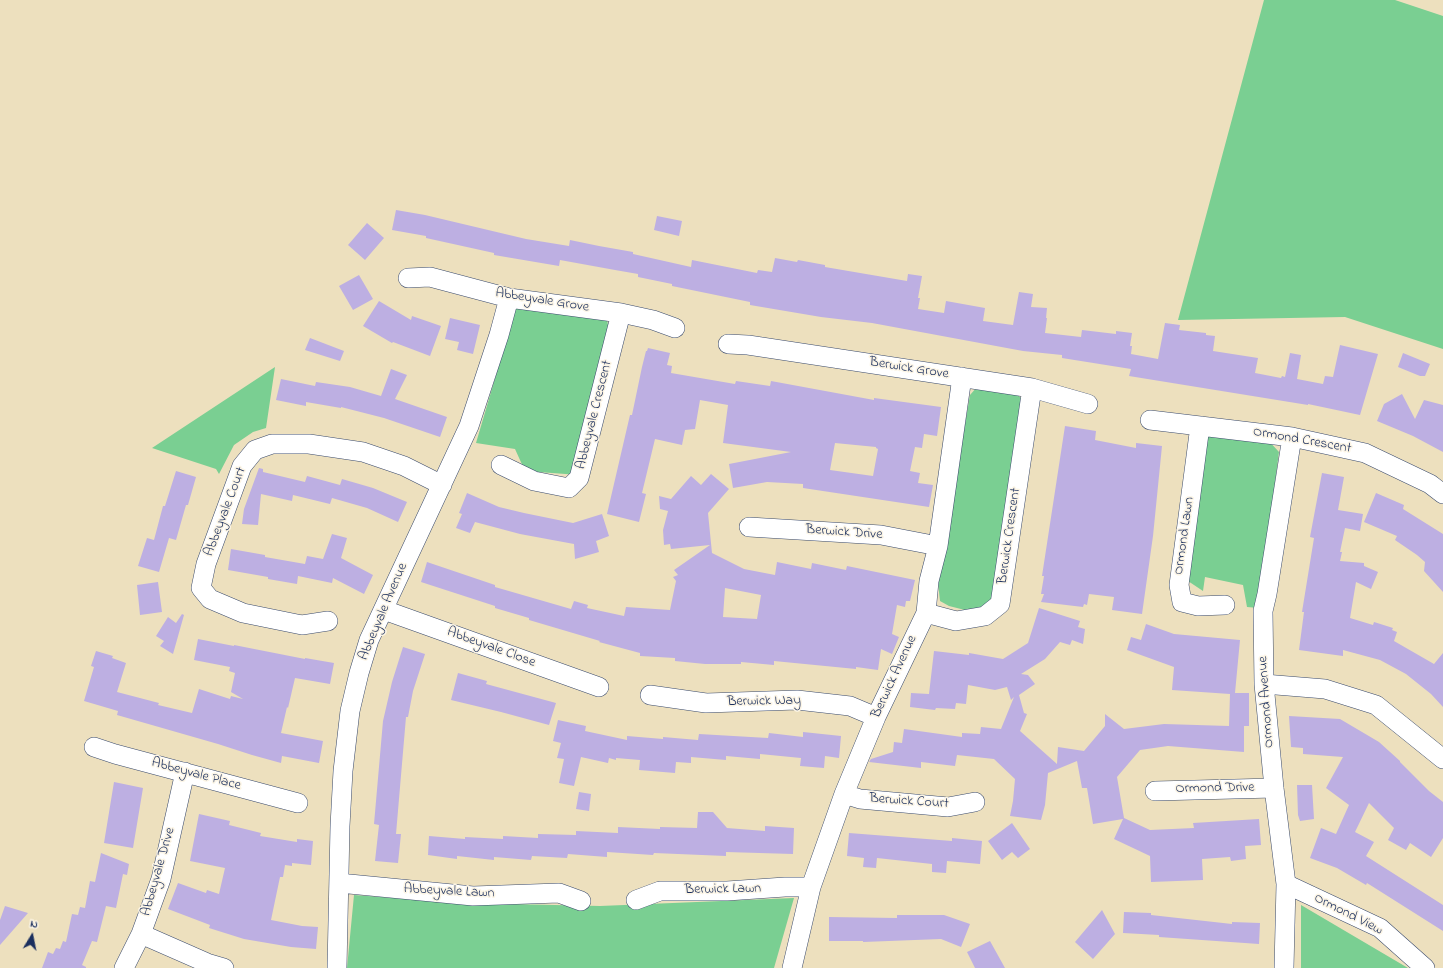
<!DOCTYPE html>
<html>
<head>
<meta charset="utf-8">
<style>
	body { margin:0 }
	#map { position:relative; width:1443px; height:968px; overflow:hidden; background:#ede0be; font-family:"Indie Flower",sans-serif }
	canvas { display:block }
	.north { position:absolute; left:12px; top:916px; width:40px; height:40px; -webkit-text-stroke:3px #fcf5e5; paint-order:stroke; rotate:10deg; font-size:11px; font-weight:700; line-height:16px; text-align:center; color:#1b2f5e }
	.north::after { content:''; display:block; margin:auto; width:14px; height:18px; background:#1b2f5e; clip-path:polygon(50% 0,100% 100%,50% 72%,0 100%) }
</style>
</head>
<body>
<div id="map">
<canvas width="1443" height="968"></canvas>
<div class="north">N</div>
</div>
<script>
const ctx = document.querySelector('canvas').getContext('2d');
ctx.lineJoin = 'round';
function fill(path, color) { ctx.fillStyle = color; ctx.fill(path, 'evenodd'); }
const shape = rows => new Path2D(rows.map(r => 'M' + r).join(''));
function trace(path, color, width, dash) { ctx.strokeStyle = color; ctx.lineWidth = width; ctx.lineCap = dash ? 'butt' : 'round'; ctx.setLineDash(dash || []); ctx.stroke(path); }
function write(font, color, halo, rows, align = 'center') {
  ctx.font = font + ' "Indie Flower",sans-serif'; ctx.lineWidth = 3; ctx.setLineDash([]); ctx.textBaseline = 'middle'; ctx.strokeStyle = halo; ctx.fillStyle = color; for (const [text, x, y, turn = 0] of rows) {
    ctx.save(); ctx.translate(x, y); ctx.rotate((+turn || 0) * Math.PI / 180); ctx.textAlign = isNaN(turn) ? turn : align; if (halo) ctx.strokeText(text, 0, 0); ctx.fillText(text, 0, 0); ctx.restore();
  }
}
fill(shape([
	[1264,0,1395,0,1443,16,1443,349,1345,317,1178,320],
	[516,307,607,320,609,329,579,475,525,471,515,449,476,443],
	[275,367,266,428,253,432,234,445,219,474,216,469,152,448],
	[977,387,1014,392,1021,398,994,598,981,609,965,610,949,606,940,601,938,583,970,395],
	[1210,433,1267,439,1279,452,1259,608,1247,607,1243,585,1205,577,1203,591,1188,581,1203,446],
	[354,895,464,903,600,906,794,898,774,968,347,968],
	[1301,905,1408,968,1301,968]
]), '#7acf92');
fill(shape([
	[396,210,425,215,526,239,569,246,570,240,599,246,633,252,633,254,691,267,692,260,757,273,758,270,772,272,775,258,797,262,798,260,825,265,825,267,907,281,908,274,922,276,918,298,920,298,918,309,944,313,946,301,985,308,983,321,1013,325,1019,292,1033,294,1031,307,1047,308,1046,318,1047,318,1045,333,1081,337,1082,330,1116,334,1116,331,1132,333,1130,346,1132,346,1131,354,1158,359,1165,323,1180,325,1179,330,1206,333,1206,335,1215,336,1213,351,1258,358,1255,373,1281,378,1282,376,1285,377,1290,353,1301,355,1297,379,1323,384,1325,376,1333,377,1340,345,1378,354,1360,415,1308,404,1308,405,1129,376,1131,369,1062,358,1062,355,1023,351,872,323,821,317,750,305,750,302,672,286,672,284,638,277,638,274,615,270,560,260,559,266,494,255,494,253,426,238,426,236,392,230],
	[657,216,682,221,679,236,654,230],
	[367,223,384,238,365,260,348,245],
	[359,275,373,299,353,310,339,286],
	[379,301,411,320,412,316,441,326,430,356,393,342,392,343,363,326],
	[450,318,480,325,473,354,457,350,459,342,445,339],
	[310,338,344,351,340,361,305,350],
	[648,348,670,353,667,365,672,366,671,373,735,384,736,381,770,386,771,381,874,400,874,398,941,407,937,436,924,434,922,448,915,447,910,471,920,473,918,483,933,485,929,507,803,488,803,484,767,482,733,488,729,464,791,452,723,443,728,405,700,400,695,429,685,430,682,445,655,439,642,493,646,494,639,522,607,514,630,415,632,415,642,367,646,351,647,351],
	[835,443,876,447,876,448,878,449,873,476,830,470],
	[1403,353,1430,364,1425,376,1420,376,1398,367],
	[391,369,407,375,395,399,447,417,440,437,384,418,341,407,341,408,306,402,306,406,276,400,281,379,315,386,316,382,350,387,381,396],
	[1402,394,1415,419,1424,400,1443,405,1443,452,1413,436,1377,421,1384,404],
	[1065,426,1096,431,1095,440,1136,448,1136,443,1162,446,1153,536,1142,614,1112,610,1114,597,1089,594,1087,605,1084,604,1083,607,1041,602,1044,594,1041,594,1044,576,1042,576],
	[259,468,263,469,263,472,305,482,307,476,340,485,342,479,373,488,407,502,398,522,367,508,332,498,330,504,293,495,292,501,261,494,258,525,242,524,244,509],
	[176,471,196,477,188,505,186,505,176,540,169,538,159,572,138,566,147,538,154,540,163,506,165,506],
	[1322,473,1344,477,1338,510,1363,514,1360,531,1345,528,1340,552,1342,552,1340,561,1364,563,1364,566,1378,572,1371,589,1356,582,1350,618,1373,625,1374,622,1393,628,1392,630,1397,632,1394,641,1434,664,1443,653,1443,707,1431,694,1406,674,1380,660,1343,650,1343,656,1299,650,1304,612,1302,612,1314,538,1310,537],
	[711,474,729,489,708,513,712,553,744,569,775,575,777,562,811,569,812,563,846,570,847,566,915,580,910,601,906,601,905,607,897,605,892,634,899,637,892,654,881,649,878,670,856,667,856,669,774,661,774,665,741,662,741,664,705,664,675,661,675,658,640,656,640,653,599,642,600,641,529,620,529,618,495,608,495,606,421,582,427,562,495,585,495,587,571,609,574,601,588,605,587,608,624,616,626,607,670,610,676,581,673,577,678,575,674,570,710,545,671,549,670,544,664,545,663,530,668,511,660,509,659,496,671,499,691,476,701,485],
	[725,588,761,595,757,619,723,617],
	[467,493,499,507,524,513,573,523,602,514,609,536,596,541,599,552,575,559,574,544,520,534,475,522,470,533,456,528,462,514,459,513],
	[1376,493,1404,505,1403,509,1443,534,1443,592,1424,571,1425,562,1417,555,1395,540,1397,536,1364,522],
	[332,534,347,538,341,558,373,575,364,594,333,578,332,583,298,576,297,584,268,579,268,577,228,570,231,549,265,555,265,557,305,564,307,556,323,559],
	[158,582,162,612,140,615,137,585],
	[1039,608,1080,621,1078,627,1085,629,1083,644,1072,640,1070,645,1060,642,1045,659,1021,674,1028,675,1035,684,1019,695,1024,713,1027,714,1020,731,1057,764,1058,747,1084,751,1105,726,1105,714,1124,729,1164,724,1229,726,1230,694,1172,690,1174,667,1127,650,1131,637,1141,640,1146,624,1174,634,1240,640,1235,693,1249,693,1249,726,1244,726,1244,752,1168,746,1140,750,1117,777,1124,818,1150,830,1194,828,1193,823,1259,819,1261,845,1245,846,1246,859,1231,861,1230,857,1202,859,1203,880,1151,882,1150,856,1114,839,1123,819,1093,824,1087,788,1082,788,1077,761,1048,773,1045,805,1041,820,1010,816,1013,801,1015,779,994,759,957,755,955,766,921,762,921,768,869,762,871,759,893,752,894,742,902,743,904,729,962,737,962,733,980,734,981,727,1001,729,1014,697,1011,700,1007,687,995,690,968,685,966,704,956,703,955,709,936,708,935,710,910,707,911,693,929,694,934,651,969,655,969,653,1003,659,1028,643],
	[182,614,184,615,173,654,160,646,164,641,156,636,168,617,176,623],
	[198,639,234,646,234,645,305,659,305,658,334,663,330,684,295,678,288,708,287,707,281,733,323,741,319,763,282,756,281,763,252,755,218,744,117,715,118,711,84,701,94,667,91,666,96,651,113,656,112,658,126,663,117,692,159,703,158,705,192,713,199,689,230,699,231,696,243,699,231,692,235,673,229,671,230,667,194,660],
	[403,647,425,654,413,691,408,717,406,717,396,834,401,834,398,863,375,861,379,825,374,824,383,721,392,682],
	[458,673,487,681,486,684,556,703,549,725,501,712,451,700],
	[1289,716,1340,719,1379,742,1400,761,1400,762,1429,791,1443,802,1443,838,1431,857,1410,843,1406,850,1388,840,1394,828,1369,803,1355,832,1374,842,1366,856,1443,905,1443,931,1367,883,1366,885,1337,868,1310,858,1321,828,1336,834,1349,805,1326,788,1343,757,1303,754,1303,748,1291,747],
	[558,720,586,726,585,731,627,740,627,736,663,739,663,737,698,740,699,734,768,738,769,733,803,737,803,732,841,736,839,758,825,756,824,768,800,766,801,758,760,754,760,759,726,756,726,760,691,757,691,763,676,762,675,773,639,770,640,760,616,758,616,760,609,758,608,763,581,757,574,786,559,783,564,759,557,758,561,743,553,741],
	[114,782,143,788,133,848,104,843],
	[1297,785,1312,785,1314,819,1300,821,1298,815],
	[579,792,591,794,589,811,576,809],
	[698,812,713,812,727,828,765,831,765,826,794,828,793,854,726,852,726,856,654,853,653,855,607,852,607,857,568,854,567,858,532,856,531,860,494,857,494,860,457,856,457,859,428,855,429,836,465,839,465,837,503,839,503,836,538,838,538,834,576,835,576,831,618,833,618,827,660,829,660,827,697,828],
	[199,814,230,821,229,825,261,833,260,836,297,842,297,839,313,841,311,865,292,863,292,866,285,865,283,877,280,877,271,920,302,926,318,927,316,949,291,947,244,939,209,928,210,925,168,909,178,883,206,893,207,890,219,894,225,868,190,861],
	[1012,823,1030,849,1018,858,1012,852,1002,860,988,841],
	[849,833,952,841,952,838,982,841,980,864,947,861,946,873,932,872,932,864,877,858,876,868,863,867,864,858,847,856],
	[101,853,129,864,127,875,123,874,116,908,106,906,97,942,92,941,82,965,86,967,86,968,42,968,48,952,53,954,56,948,60,949,63,941,66,942,72,914,78,915,80,907,85,908,90,881,95,882],
	[5,906,28,913,0,945,0,920],
	[1102,910,1115,934,1093,959,1075,942],
	[1124,912,1151,913,1151,915,1232,924,1232,922,1260,923,1259,944,1159,937,1159,935,1123,933],
	[897,915,944,915,970,924,961,947,941,939,863,942,863,941,829,941,829,917,897,918],
	[990,941,1005,968,975,968,967,952]
]), '#bdafe2');
const minor = shape([
	[408,278,430,277,509,298,621,313,653,320,675,328],
	[728,344,748,345,1032,388,1088,404],
	[1150,420,1292,437,1365,453,1430,484,1443,494],
	[1200,426,1179,585,1182,602,1198,606,1225,605],
	[501,465,534,481,569,488,579,478,621,313],
	[749,527,881,535,938,546],
	[384,610,599,687],
	[926,613,956,621,985,616,1000,604,1032,388],
	[328,621,302,625,243,613,210,599,201,588,206,564,242,466,255,450,272,444,309,444,363,452,404,466,442,485],
	[1264,684,1325,689,1376,705,1443,759],
	[650,695,706,703,797,700,850,706,876,717],
	[94,747,115,754,298,803],
	[1155,791,1274,788],
	[844,794,860,799,948,807,975,802],
	[339,883,473,896,559,893,581,901],
	[1286,884,1380,928,1425,968],
	[636,900,660,891,727,891,785,887,811,887],
	[141,934,207,963,224,968],
	[124,968,141,934,161,879,185,772],
	[337,968,340,826,343,771,350,711,359,673,369,640,469,426,499,335,509,298],
	[792,968,811,887,844,794,876,717,926,613,929,581,938,546,962,377],
	[1284,968,1286,884,1274,788,1264,684,1263,611,1267,594,1292,437]
]);
trace(minor, '#3a4a6c', 20);
trace(minor, '#fff', 19);
write('14px', '#1b2f5e', '#fcf5e5', [
	["Abbeyvale Grove",542,301,9],
	["Berwick Grove",909,369,9],
	["Abbeyvale Crescent",595,415,-76],
	["Ormond Crescent",1302,441,10],
	["Abbeyvale Court",226,512,-69],
	["Berwick Drive",844,533,4],
	["Berwick Crescent",1010,536,-82],
	["Ormond Lawn",1185,536,-82],
	["Abbeyvale Avenue",384,612,-67],
	["Abbeyvale Close",491,648,20],
	["Berwick Avenue",895,677,-65],
	["Berwick Way",764,702,-1],
	["Ormond Avenue",1267,702,-94],
	["Abbeyvale Place",196,775,15],
	["Ormond Drive",1215,789,-1],
	["Berwick Court",909,802,4],
	["Abbeyvale Drive",159,872,-74],
	["Berwick Lawn",723,890,-1],
	["Abbeyvale Lawn",449,892,3],
	["Ormond View",1348,915,27]
]);
</script>
</body>
</html>
